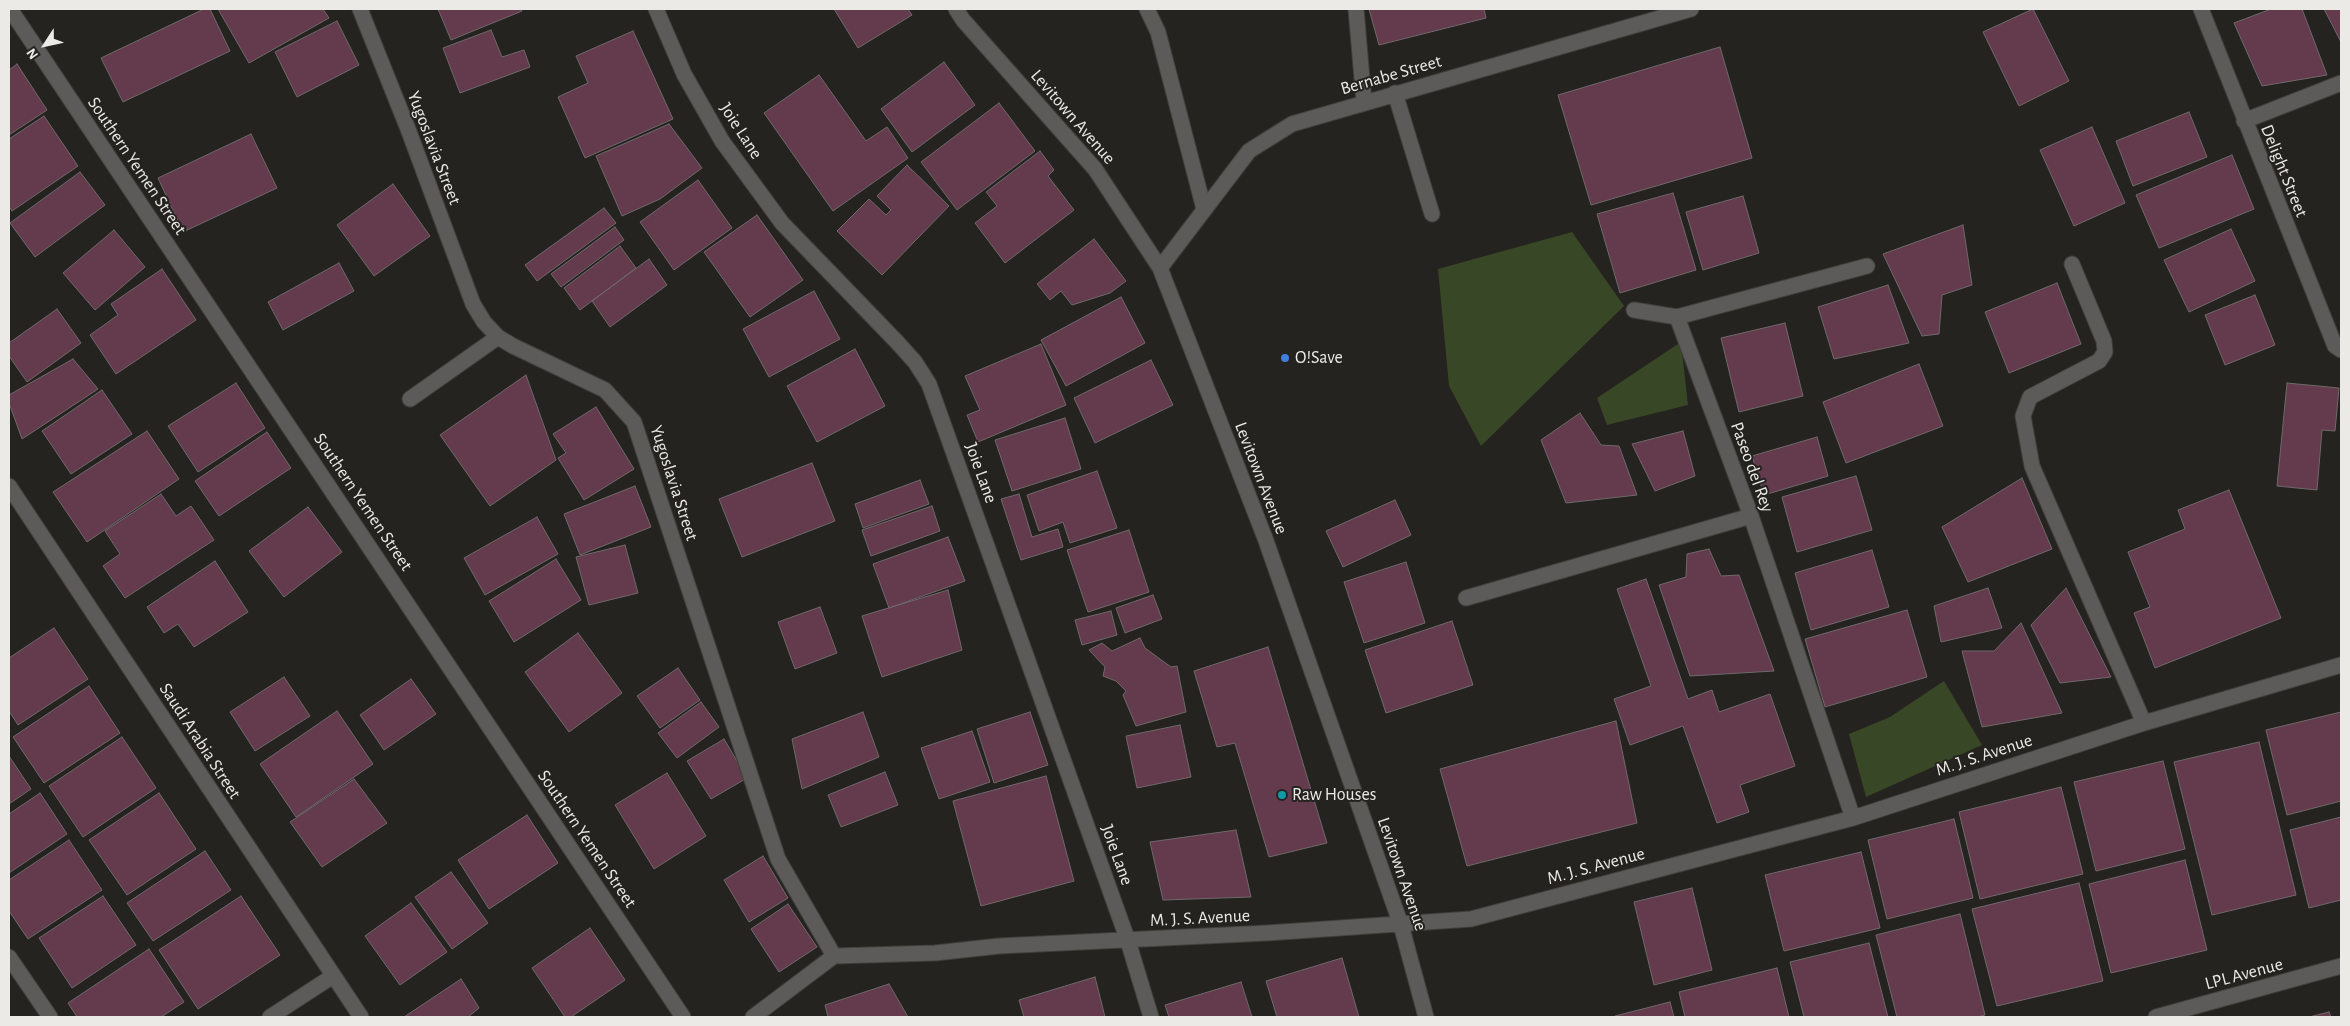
<!DOCTYPE html>
<html>
<head>
<meta charset="utf-8">
<style>
	body { margin:0 }
	#map { position:relative; width:2350px; height:1026px; overflow:hidden; background:#25231f; font-family:"Alegreya Sans",sans-serif }
	canvas { display:block }
	.frame { position:absolute; inset:0; border:10px solid #ebeae7; pointer-events:none }
	.north { position:absolute; left:20px; top:20px; width:50px; height:50px; -webkit-text-stroke:4px #25231f; paint-order:stroke; rotate:235deg; font-size:14px; font-weight:700; line-height:20px; text-align:center; color:#ebeae7 }
	.north::after { content:''; display:block; margin:auto; width:18px; height:22px; background:#ebeae7; clip-path:polygon(50% 0,100% 100%,50% 72%,0 100%) }
</style>
</head>
<body>
<div id="map">
<canvas width="2350" height="1026"></canvas>
<div class="frame"></div>
<div class="north">N</div>
</div>
<script>
const ctx = document.querySelector('canvas').getContext('2d');
ctx.lineJoin = 'round';
function fill(path, color) { ctx.fillStyle = color; ctx.fill(path, 'evenodd'); }
const shape = rows => new Path2D(rows.map(r => 'M' + r).join(''));
function trace(path, color, width, dash) { ctx.strokeStyle = color; ctx.lineWidth = width; ctx.lineCap = dash ? 'butt' : 'round'; ctx.setLineDash(dash || []); ctx.stroke(path); }
function write(font, color, halo, rows, align = 'center') {
  ctx.font = font + ' "Alegreya Sans",sans-serif'; ctx.lineWidth = 4; ctx.setLineDash([]); ctx.textBaseline = 'middle'; ctx.strokeStyle = halo; ctx.fillStyle = color; for (const [text, x, y, turn = 0] of rows) {
    ctx.save(); ctx.translate(x, y); ctx.rotate((+turn || 0) * Math.PI / 180); ctx.textAlign = isNaN(turn) ? turn : align; if (halo) ctx.strokeText(text, 0, 0); ctx.fillText(text, 0, 0); ctx.restore();
  }
}
fill(shape([
	[1572,232,1624,306,1481,446,1449,386,1438,269],
	[1681,342,1688,405,1607,425,1597,398],
	[1944,681,1982,745,1866,797,1849,734,1890,717]
]), '#384725');
const building = shape([
	[204,9,210,9,230,51,123,102,101,58,204,9],
	[218,9,323,9,329,18,249,63,218,9],
	[438,9,521,9,522,11,451,40,438,9],
	[834,9,908,9,912,15,858,48,834,9],
	[1369,9,1484,9,1486,18,1379,45,1369,9],
	[2033,9,2069,81,2019,106,1983,32,2033,9],
	[2271,9,2302,9,2327,75,2262,86,2234,23,2271,9],
	[2324,9,2341,9,2341,42,2324,9],
	[337,21,359,65,297,97,275,52,337,21],
	[491,30,502,57,524,50,530,67,460,93,443,48,491,30],
	[633,31,673,119,585,158,558,97,588,83,576,56,633,31],
	[1720,47,1752,158,1591,205,1558,95,1720,47],
	[944,62,975,105,912,152,881,109,944,62],
	[17,64,47,110,9,135,9,70,17,64],
	[819,75,866,141,887,127,908,158,833,211,764,113,819,75],
	[999,103,1035,151,957,210,921,162,999,103],
	[2189,112,2207,157,2133,186,2116,141,2189,112],
	[44,116,78,166,12,211,9,206,9,139,44,116],
	[669,124,702,168,660,199,622,216,596,156,669,124],
	[2092,127,2125,203,2074,226,2040,150,2092,127],
	[251,134,277,188,183,232,158,178,251,134],
	[1040,151,1054,170,1048,176,1074,210,1005,263,975,223,997,206,986,192,1040,151],
	[2232,155,2254,209,2159,248,2136,195,2232,155],
	[907,165,949,206,882,275,837,231,869,199,886,215,891,210,877,196,907,165],
	[80,172,105,205,35,257,10,223,80,172],
	[698,180,732,228,674,270,640,222,698,180],
	[393,184,430,236,374,276,337,225,393,184],
	[1673,193,1696,270,1620,293,1597,214,1673,193],
	[1743,196,1759,253,1703,270,1686,212,1743,196],
	[604,208,616,223,537,281,525,265,604,208],
	[757,215,803,280,750,317,704,252,757,215],
	[1963,225,1972,285,1942,295,1939,334,1922,336,1883,254,1963,225],
	[615,227,624,240,561,287,551,274,615,227],
	[2231,229,2255,281,2189,312,2164,260,2231,229],
	[114,230,145,267,95,310,63,273,114,230],
	[1094,239,1126,281,1110,293,1072,305,1061,291,1050,300,1037,284,1094,239],
	[620,246,636,268,580,310,564,288,620,246],
	[649,259,667,285,610,327,592,301,649,259],
	[339,263,354,291,283,330,268,302,339,263],
	[162,269,196,320,116,374,90,335,118,315,111,304,162,269],
	[2057,283,2081,344,2009,373,1985,312,2057,283],
	[1888,285,1909,343,1834,359,1818,307,1888,285],
	[814,291,840,339,769,377,743,329,814,291],
	[2255,295,2275,345,2225,365,2205,315,2255,295],
	[1121,297,1145,343,1066,386,1041,340,1121,297],
	[57,309,81,343,27,382,9,356,9,343,57,309],
	[1785,323,1803,396,1739,412,1721,338,1785,323],
	[1041,344,1066,405,978,442,967,415,980,410,965,376,1041,344],
	[855,349,885,406,817,442,787,386,855,349],
	[73,359,98,389,22,439,9,403,9,395,73,359],
	[1151,360,1173,405,1095,443,1074,398,1151,360],
	[1919,364,1943,426,1846,463,1823,402,1919,364],
	[526,375,556,460,490,506,440,435,526,375],
	[236,383,265,428,198,472,168,426,236,383],
	[2287,383,2339,388,2335,431,2322,430,2317,490,2277,486,2287,383],
	[102,390,132,434,71,474,42,431,102,390],
	[596,407,634,469,584,500,558,458,566,453,553,434,596,407],
	[1580,413,1601,445,1619,446,1637,495,1566,503,1541,440,1580,413],
	[1065,418,1081,469,1012,491,995,440,1065,418],
	[147,431,179,479,87,542,53,492,147,431],
	[1683,431,1695,476,1655,491,1632,444,1683,431],
	[267,432,291,468,219,516,195,481,267,432],
	[1817,437,1828,476,1764,495,1752,456,1817,437],
	[812,463,835,521,742,557,719,499,812,463],
	[1097,471,1117,528,1070,543,1063,522,1039,531,1027,495,1097,471],
	[1856,476,1872,530,1797,552,1782,497,1856,476],
	[2022,478,2052,549,1968,582,1942,527,2022,478],
	[920,480,929,504,863,528,855,504,920,480],
	[635,486,651,527,580,555,564,514,635,486],
	[2229,490,2281,618,2155,668,2134,613,2150,607,2128,552,2185,529,2178,510,2229,490],
	[161,494,176,516,191,506,214,540,125,598,103,566,120,554,105,531,161,494],
	[1019,494,1032,537,1058,529,1063,547,1021,560,1001,499,1019,494],
	[1395,500,1411,535,1343,567,1326,531,1395,500],
	[932,506,940,531,871,556,862,530,932,506],
	[308,507,342,552,284,597,249,551,308,507],
	[537,517,558,554,485,595,464,558,537,517],
	[1129,530,1149,592,1088,612,1067,550,1129,530],
	[948,537,965,581,889,608,873,564,948,537],
	[625,545,638,593,589,605,576,557,625,545],
	[1709,549,1721,576,1739,575,1774,671,1690,676,1659,585,1686,577,1687,554,1709,549],
	[1872,550,1889,607,1811,630,1795,573,1872,550],
	[556,559,581,600,514,642,489,601,556,559],
	[215,561,248,612,194,647,178,624,164,633,147,607,215,561],
	[1406,562,1425,623,1364,643,1344,582,1406,562],
	[1646,579,1688,699,1712,690,1719,712,1770,694,1795,766,1740,785,1749,812,1717,823,1683,726,1630,745,1614,699,1651,686,1617,589,1646,579],
	[1988,588,2002,628,1941,642,1934,606,1988,588],
	[2066,588,2111,677,2060,683,2031,625,2066,588],
	[948,590,962,650,882,677,862,616,948,590],
	[1153,595,1162,619,1125,633,1116,608,1153,595],
	[820,607,837,653,795,669,778,622,820,607],
	[1907,610,1927,677,1825,707,1805,639,1907,610],
	[1111,611,1117,635,1082,645,1075,620,1111,611],
	[1452,621,1473,685,1386,713,1365,650,1452,621],
	[2021,623,2062,713,1982,727,1962,651,1994,651,2021,623],
	[54,628,88,679,18,725,9,711,9,658,54,628],
	[578,633,622,693,569,732,525,672,578,633],
	[1140,638,1145,648,1171,667,1177,666,1186,712,1136,726,1123,695,1126,691,1116,681,1103,676,1105,667,1089,650,1102,643,1112,651,1140,638],
	[1268,647,1327,843,1269,857,1235,743,1217,747,1194,671,1268,647],
	[678,668,700,700,660,728,637,696,678,668],
	[284,677,310,716,255,751,230,712,284,677],
	[411,679,436,714,384,750,360,715,411,679],
	[89,686,120,733,44,783,13,737,89,686],
	[701,702,719,727,677,758,658,733,701,702],
	[337,711,373,764,296,817,260,764,337,711],
	[863,712,879,757,802,789,792,739,863,712],
	[1030,712,1048,765,994,783,977,729,1030,712],
	[2341,712,2341,801,2287,815,2266,730,2341,712],
	[1616,721,1637,823,1467,866,1440,769,1616,721],
	[1180,725,1191,777,1137,788,1126,736,1180,725],
	[972,731,990,782,939,799,921,748,972,731],
	[122,737,156,788,83,837,49,786,122,737],
	[724,739,747,778,711,799,687,761,724,739],
	[2259,742,2296,895,2212,915,2174,762,2259,742],
	[9,756,31,789,9,804,9,756],
	[2163,761,2185,849,2096,871,2074,782,2163,761],
	[885,772,898,805,841,827,828,795,885,772],
	[667,773,706,836,654,869,615,805,667,773],
	[1046,776,1074,881,981,906,953,801,1046,776],
	[354,779,387,823,322,867,290,822,354,779],
	[2061,787,2083,874,1980,899,1959,812,2061,787],
	[40,793,67,834,9,873,9,814,40,793],
	[159,793,196,849,127,895,89,840,159,793],
	[527,815,558,863,489,909,458,860,527,815],
	[2341,817,2341,900,2309,908,2290,830,2341,817],
	[1954,819,1973,898,1887,919,1868,840,1954,819],
	[1236,830,1251,897,1163,900,1150,842,1236,830],
	[69,840,102,890,28,939,9,911,9,880,69,840],
	[205,851,231,890,153,941,127,903,205,851],
	[1861,852,1880,928,1784,951,1765,875,1861,852],
	[763,856,788,898,749,922,724,880,763,856],
	[2185,860,2207,950,2111,973,2089,884,2185,860],
	[451,872,488,923,452,949,415,897,451,872],
	[2079,883,2103,981,1997,1006,1972,909,2079,883],
	[1692,888,1712,970,1654,985,1634,902,1692,888],
	[103,896,136,945,72,988,39,938,103,896],
	[241,896,280,955,198,1009,159,950,241,896],
	[411,903,447,952,400,985,365,936,411,903],
	[788,904,817,947,779,972,751,929,788,904],
	[1960,914,1985,1015,1977,1017,1897,1017,1876,935,1960,914],
	[590,928,625,980,571,1017,565,1017,532,968,590,928],
	[1869,943,1888,1017,1804,1017,1790,962,1869,943],
	[149,949,184,1002,161,1017,77,1017,68,1003,149,949],
	[1342,958,1359,1017,1277,1017,1266,981,1342,958],
	[1777,968,1789,1017,1685,1017,1679,992,1777,968],
	[1095,977,1105,1017,1024,1017,1019,1000,1095,977],
	[461,979,479,1008,468,1017,404,1017,461,979],
	[1241,982,1252,1017,1169,1017,1165,1005,1241,982],
	[889,984,908,1017,828,1017,825,1005,889,984],
	[1670,1002,1674,1017,1615,1017,1615,1016,1670,1002],
	[2329,1012,2331,1017,2309,1017,2329,1012]
]);
fill(building, '#643a4d');
trace(building, '#6f696b', 1);
const minor = shape([
	[10,9,683,1017],
	[360,9,408,129,473,304,484,322,498,337,513,346,605,390,634,422,778,859,834,956],
	[656,9,684,74,722,141,782,223,897,342,915,362,929,384,1128,941,1151,1017],
	[956,9,963,20,1095,169,1160,268,1265,538,1401,925,1426,1017],
	[1147,9,1158,32,1204,209],
	[1356,9,1364,102],
	[2201,9,2335,346,2341,350],
	[1395,93,1432,214],
	[2244,121,2341,83],
	[2072,264,2104,341,2105,352,2099,361,2030,397,2023,416,2032,466,2144,723],
	[1160,268,1249,151,1292,124,1691,9],
	[1634,310,1677,317,1867,266],
	[1677,317,1751,516,1853,818],
	[410,399,498,337],
	[9,486,361,1017],
	[1466,598,1751,516],
	[834,956,935,953,999,946,1267,933,1471,919,1853,818,2144,723,2341,665],
	[9,957,50,1017],
	[270,1017,333,976],
	[753,1017,834,956],
	[2156,1017,2341,966]
]);
trace(minor, '#413f3b', 17);
trace(minor, '#5c5b59', 15);
for (const [x, y, r, color] of [
	[1285,358,5,"#3f7fe0"],
	[1282,795,5,"#0f9aa8"]
]) { const dot = new Path2D(); dot.arc(x, y, r, 0, 2 * Math.PI); ctx.fillStyle = color; ctx.fill(dot); trace(dot, '#25231f', 2); }
write('18px', '#ebeae7', '#25231f', [
	["Bernabe Street",1391,75,-16],
	["Levitown Avenue",1073,117,49],
	["Joie Lane",741,131,57],
	["Yugoslavia Street",434,148,69],
	["Southern Yemen Street",137,166,56],
	["Delight Street",2284,171,68],
	["Paseo del Rey",1752,467,70],
	["Joie Lane",981,473,70],
	["Levitown Avenue",1261,478,69],
	["Yugoslavia Street",674,483,72],
	["Southern Yemen Street",363,502,56],
	["Saudi Arabia Street",200,741,57],
	["M. J. S. Avenue",1984,755,-18],
	["Southern Yemen Street",587,839,56],
	["Joie Lane",1117,855,70],
	["M. J. S. Avenue",1596,866,-15],
	["Levitown Avenue",1402,874,71],
	["M. J. S. Avenue",1200,918,-3],
	["LPL Avenue",2244,974,-15]
]);
write('18px', '#ebeae7', '#25231f', [
	["O!Save",1295,358],
	["Raw Houses",1292,795]
], 'left');
</script>
</body>
</html>
